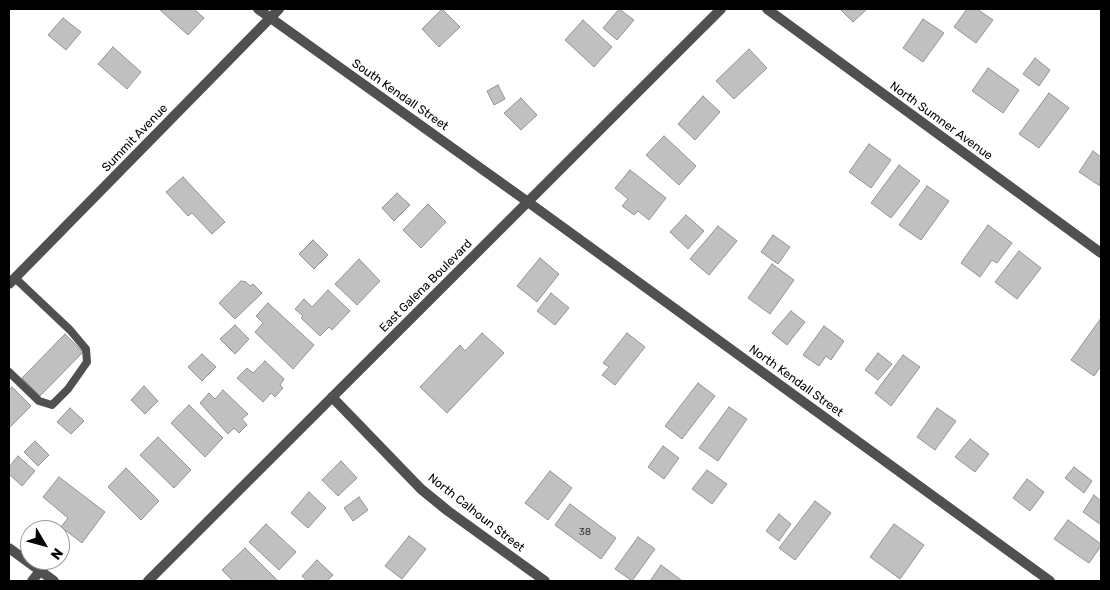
<!DOCTYPE html>
<html>
<head>
<meta charset="utf-8">
<style>
	body { margin:0 }
	#map { position:relative; width:1110px; height:590px; overflow:hidden; background:#fff; font-family:Rubik,sans-serif }
	canvas { display:block }
	.frame { position:absolute; inset:0; border:10px solid #000; pointer-events:none }
	.north { position:absolute; left:20px; top:520px; width:50px; height:50px; box-sizing:border-box; background:#fff; border:1px solid #999; border-radius:50%; rotate:127deg; font-size:14px; font-weight:700; line-height:20px; text-align:center; color:#000 }
	.north::after { content:''; display:block; margin:auto; width:18px; height:22px; background:#000; clip-path:polygon(50% 0,100% 100%,50% 72%,0 100%) }
</style>
</head>
<body>
<div id="map">
<canvas width="1110" height="590"></canvas>
<div class="frame"></div>
<div class="north">N</div>
</div>
<script>
const ctx = document.querySelector('canvas').getContext('2d');
ctx.lineJoin = 'round';
function fill(path, color) { ctx.fillStyle = color; ctx.fill(path, 'evenodd'); }
const shape = rows => new Path2D(rows.map(r => 'M' + r).join(''));
function trace(path, color, width, dash) { ctx.strokeStyle = color; ctx.lineWidth = width; ctx.lineCap = dash ? 'butt' : 'round'; ctx.setLineDash(dash || []); ctx.stroke(path); }
function write(font, color, halo, rows, align = 'center') {
  ctx.font = font + ' Rubik,sans-serif'; ctx.lineWidth = 5; ctx.setLineDash([]); ctx.textBaseline = 'middle'; ctx.strokeStyle = halo; ctx.fillStyle = color; for (const [text, x, y, turn = 0] of rows) {
    ctx.save(); ctx.translate(x, y); ctx.rotate((+turn || 0) * Math.PI / 180); ctx.textAlign = isNaN(turn) ? turn : align; if (halo) ctx.strokeText(text, 0, 0); ctx.fillText(text, 0, 0); ctx.restore();
  }
}
const building = shape([
	[159,9,194,9,204,18,188,35,159,9],
	[442,9,460,27,439,47,422,29,442,9],
	[619,9,634,20,617,40,603,28,619,9],
	[840,9,867,9,853,22,840,9],
	[967,9,977,9,993,20,976,43,954,27,967,9],
	[63,18,81,32,66,50,48,35,63,18],
	[923,19,944,33,923,62,903,48,923,19],
	[583,20,612,47,594,67,565,40,583,20],
	[113,47,141,72,127,89,98,64,113,47],
	[749,49,767,68,734,99,716,81,749,49],
	[1035,58,1050,70,1039,86,1023,74,1035,58],
	[988,68,1019,90,1003,113,972,91,988,68],
	[498,85,505,99,494,105,487,91,498,85],
	[1049,93,1069,108,1039,148,1019,134,1049,93],
	[703,96,720,112,695,140,678,124,703,96],
	[521,98,537,115,521,130,504,113,521,98],
	[664,136,696,166,679,185,646,155,664,136],
	[869,144,891,160,871,188,849,172,869,144],
	[1093,151,1101,157,1100,186,1079,172,1093,151],
	[899,165,920,181,891,218,871,203,899,165],
	[630,170,666,198,649,220,638,211,634,215,622,206,628,199,615,188,630,170],
	[183,177,225,222,212,234,192,213,188,216,166,192,183,177],
	[927,186,949,201,921,240,899,225,927,186],
	[397,193,410,205,394,221,382,208,397,193],
	[428,204,446,222,421,248,403,230,428,204],
	[686,215,704,231,688,249,670,232,686,215],
	[988,225,1012,243,997,263,992,260,980,277,961,263,988,225],
	[718,226,737,241,709,275,690,259,718,226],
	[773,235,790,247,778,264,761,252,773,235],
	[313,240,328,255,314,269,299,254,313,240],
	[1019,251,1041,268,1017,299,995,282,1019,251],
	[540,258,559,274,537,302,517,286,540,258],
	[359,259,380,281,357,305,335,284,359,259],
	[772,264,794,280,770,314,748,298,772,264],
	[241,281,246,282,250,286,253,284,262,293,235,319,219,303,241,281],
	[328,290,350,311,332,330,329,327,320,336,301,318,303,316,295,309,304,299,312,307,328,290],
	[551,293,569,308,555,325,537,311,551,293],
	[268,303,314,345,293,369,255,332,263,323,256,316,268,303],
	[791,311,805,322,787,345,772,333,791,311],
	[1101,318,1101,366,1094,376,1071,360,1101,318],
	[235,325,249,339,235,354,220,339,235,325],
	[824,326,844,341,831,360,826,356,819,366,803,355,824,326],
	[482,333,504,353,447,413,420,387,460,345,465,351,482,333],
	[627,333,645,347,615,385,602,375,609,367,603,363,627,333],
	[65,334,83,352,40,396,22,378,65,334],
	[878,353,892,364,878,380,865,370,878,353],
	[202,354,216,367,202,381,188,367,202,354],
	[903,355,920,367,891,406,875,393,903,355],
	[265,361,284,379,280,385,283,388,275,397,271,393,263,402,237,378,247,368,253,373,265,361],
	[698,383,715,396,682,439,665,426,698,383],
	[144,386,158,401,145,414,131,400,144,386],
	[12,387,31,406,9,428,9,391,12,387],
	[223,390,248,414,242,419,247,425,239,433,234,428,228,434,200,403,209,393,215,399,223,390],
	[189,405,223,438,205,457,171,423,189,405],
	[729,407,747,419,718,461,699,448,729,407],
	[70,408,84,421,71,434,57,422,70,408],
	[937,408,956,421,935,450,917,437,937,408],
	[158,437,191,470,174,488,140,455,158,437],
	[970,439,989,454,975,472,955,457,970,439],
	[35,441,49,455,38,466,24,452,35,441],
	[663,446,679,458,664,479,648,467,663,446],
	[18,456,35,471,22,486,9,474,9,467,18,456],
	[341,461,357,478,338,496,322,480,341,461],
	[1074,467,1092,481,1084,493,1065,478,1074,467],
	[126,468,159,501,141,520,108,487,126,468],
	[707,470,727,484,712,504,692,489,707,470],
	[550,471,572,488,548,520,525,503,550,471],
	[59,477,105,512,82,543,61,527,68,518,43,497,59,477],
	[1027,479,1044,492,1030,511,1013,498,1027,479],
	[309,492,326,508,308,528,291,513,309,492],
	[1094,495,1101,501,1101,525,1083,512,1094,495],
	[359,497,368,510,353,521,344,508,359,497],
	[815,501,831,513,795,560,779,548,815,501],
	[570,504,616,538,601,559,555,525,570,504],
	[779,514,791,524,779,541,766,531,779,514],
	[1068,520,1101,544,1101,546,1089,563,1054,539,1068,520],
	[266,524,296,552,279,570,249,542,266,524],
	[894,524,924,545,900,579,870,557,894,524],
	[409,536,426,549,402,579,385,566,409,536],
	[638,537,655,549,632,581,615,569,638,537],
	[245,548,278,581,233,581,222,570,245,548],
	[317,560,333,575,327,581,307,581,302,576,317,560],
	[661,565,681,580,680,581,650,581,661,565]
]);
fill(building, '#c0c0c0');
trace(building, '#949494', 1);
trace(shape([
	[9,372,39,401,52,405,68,389,87,362,86,349,70,330,15,278]
]), '#505050', 8);
trace(shape([
	[258,9,528,202,1050,581],
	[767,9,1101,253],
	[9,284,279,9],
	[332,397,421,489,448,511,545,581],
	[32,581,40,571],
	[148,581,721,9]
]), '#505050', 10);
trace(shape([
	[9,548,54,581]
]), '#505050', 10);
write('10px', '#303030', null, [
	["38",585,532]
]);
write('12px', '#000', '#fff', [
	["South Kendall Street",400,95,35],
	["North Sumner Avenue",941,121,36],
	["Summit Avenue",135,138,-46],
	["East Galena Boulevard",426,286,-45],
	["North Kendall Street",796,381,36],
	["North Calhoun Street",476,513,38]
]);
</script>
</body>
</html>
